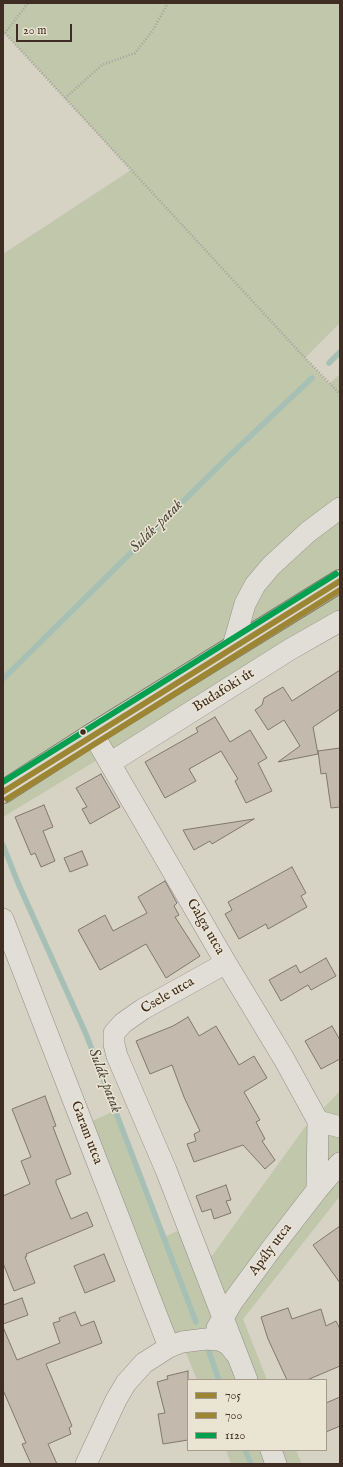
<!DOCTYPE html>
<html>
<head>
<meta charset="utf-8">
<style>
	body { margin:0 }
	#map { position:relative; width:343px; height:1467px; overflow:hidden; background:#d6d2c4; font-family:"IM FELL English",serif }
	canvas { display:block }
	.frame { position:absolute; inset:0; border:4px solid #3f2c23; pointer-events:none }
	.legend { position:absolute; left:187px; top:1379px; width:140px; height:72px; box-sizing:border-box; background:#eae4d3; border:1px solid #a69a8d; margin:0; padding:5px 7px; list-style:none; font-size:12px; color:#3f2c23 }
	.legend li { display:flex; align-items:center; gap:8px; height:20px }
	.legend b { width:20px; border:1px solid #a69a8d }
	.scale { position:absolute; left:16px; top:24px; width:56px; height:18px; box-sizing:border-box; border:2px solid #3f2c23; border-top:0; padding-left:5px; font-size:12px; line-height:14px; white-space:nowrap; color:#3f2c23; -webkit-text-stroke:3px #eae4d3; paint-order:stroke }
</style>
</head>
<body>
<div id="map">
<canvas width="343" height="1467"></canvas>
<div class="frame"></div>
<ul class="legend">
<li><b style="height:5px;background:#9d8633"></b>705</li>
<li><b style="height:5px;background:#9d8633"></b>700</li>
<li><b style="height:5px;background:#03a04f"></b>1120</li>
</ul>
<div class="scale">20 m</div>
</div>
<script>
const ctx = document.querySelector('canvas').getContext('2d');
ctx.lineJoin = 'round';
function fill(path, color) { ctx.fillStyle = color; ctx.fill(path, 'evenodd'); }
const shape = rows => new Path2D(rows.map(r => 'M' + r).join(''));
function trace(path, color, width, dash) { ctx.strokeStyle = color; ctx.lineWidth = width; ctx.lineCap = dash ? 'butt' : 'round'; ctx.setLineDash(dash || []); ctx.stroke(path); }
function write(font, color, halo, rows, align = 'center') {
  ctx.font = font + ' "IM FELL English",serif'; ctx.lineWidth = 3; ctx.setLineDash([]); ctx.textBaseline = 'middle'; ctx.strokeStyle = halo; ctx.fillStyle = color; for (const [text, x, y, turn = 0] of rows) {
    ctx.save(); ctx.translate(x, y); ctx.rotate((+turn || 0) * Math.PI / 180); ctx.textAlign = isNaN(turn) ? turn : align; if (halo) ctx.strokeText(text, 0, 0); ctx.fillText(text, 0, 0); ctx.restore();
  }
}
fill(shape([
	[3,3,340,3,340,323,305,358,329,384,340,374,340,613,3,817,3,254,131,170,3,31],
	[340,1091,340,1196,243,1319,267,1380,197,1380,187,1355,166,1324,88,1123,116,1110,166,1236,182,1229,197,1272,214,1253,305,1127],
	[226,1450,296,1450,302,1464,231,1464]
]), '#c0c7aa');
trace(shape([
	[329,363,340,352],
	[3,679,227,458,312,378],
	[3,845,18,883,86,1034,196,1322],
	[209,1352,219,1380],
	[245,1450,251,1464]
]), '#a7c0b5', 5.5);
const building = shape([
	[340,670,340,709,313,727,318,754,278,762,300,746,284,720,268,730,255,710,262,705,264,698,283,687,292,701,340,670],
	[215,717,230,742,250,730,267,758,258,763,272,791,246,803,235,781,238,779,221,751,189,769,196,781,165,798,145,762,198,732,196,728,215,717],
	[340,748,340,807,331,808,326,773,321,774,318,751,340,748],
	[101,774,120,807,90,824,82,809,87,807,76,788,101,774],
	[44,805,53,827,43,831,55,861,41,867,35,853,31,855,15,817,44,805],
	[254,819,212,844,210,841,194,850,183,830,254,819],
	[82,851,88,865,70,872,64,858,82,851],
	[292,867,306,893,301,896,307,907,268,929,266,924,239,939,225,914,232,910,228,902,292,867],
	[165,881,177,903,174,906,179,915,175,917,200,956,166,978,146,944,100,970,78,930,105,915,113,931,147,913,138,897,165,881],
	[326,958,336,976,311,990,308,985,281,1001,269,980,296,965,300,973,326,958],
	[188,1017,199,1036,216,1026,239,1065,254,1056,267,1078,244,1092,260,1120,256,1122,265,1139,262,1141,275,1160,265,1169,243,1145,194,1162,187,1144,196,1141,194,1134,200,1131,184,1097,172,1065,150,1074,136,1041,173,1026,188,1017],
	[332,1026,340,1040,340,1059,321,1069,305,1041,332,1026],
	[45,1096,56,1126,53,1127,71,1174,56,1180,56,1183,71,1219,87,1212,93,1226,26,1254,27,1256,25,1257,35,1283,14,1291,3,1263,3,1196,30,1184,21,1161,31,1157,12,1109,45,1096],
	[226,1185,231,1200,226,1201,231,1213,214,1219,211,1209,202,1212,196,1196,226,1185],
	[340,1226,340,1283,313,1245,340,1226],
	[104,1254,115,1281,85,1293,74,1266,104,1254],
	[22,1298,28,1315,3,1324,3,1305,22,1298],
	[288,1308,292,1319,321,1309,326,1326,336,1321,340,1329,340,1366,307,1380,287,1380,268,1339,261,1317,288,1308],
	[75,1312,81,1326,94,1321,102,1343,46,1364,72,1426,69,1428,71,1434,48,1444,57,1464,31,1464,22,1444,26,1443,3,1390,3,1327,17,1360,60,1343,53,1323,60,1321,59,1318,75,1312],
	[188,1371,188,1440,163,1444,158,1414,165,1413,157,1382,168,1379,167,1376,188,1371],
	[340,1397,340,1426,326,1432,326,1403,340,1397]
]);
fill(building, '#c3b9ac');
trace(building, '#7e7870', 1);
const street = shape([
	[233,646,245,604,255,585,271,566,308,532,340,508],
	[93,734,226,963,284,1059,318,1121,317,1190],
	[110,763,289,650,340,621],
	[3,919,169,1347],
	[226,963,143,1009,123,1023,114,1033,114,1044,117,1056,166,1170,247,1380],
	[318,1121,340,1127],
	[217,1328,233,1301,272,1248,317,1190,340,1163],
	[271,1450,276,1464],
	[86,1464,116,1400,126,1383,144,1363,169,1347,182,1342,206,1339,219,1340,228,1344,237,1355]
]);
const primary = shape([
	[3,792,93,734,340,581]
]);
trace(street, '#938e86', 22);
trace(primary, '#7e7870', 24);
trace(shape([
	[3,31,305,358,340,394],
	[5,33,28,3],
	[65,98,102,65,135,53,153,30,168,3]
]), '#a6a29c', 2.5, [1, 2]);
trace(street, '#e1ded7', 21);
trace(primary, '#dbd9d1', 22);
trace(shape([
	[3,792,340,581]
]), '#9d8633', 6);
trace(shape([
	[7,799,340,590]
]), '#9d8633', 6);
trace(shape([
	[3,782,336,574]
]), '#03a04f', 6);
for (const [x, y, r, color] of [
	[83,732,3.5,"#3f2c23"]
]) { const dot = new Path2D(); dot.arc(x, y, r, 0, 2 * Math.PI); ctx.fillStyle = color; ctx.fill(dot); trace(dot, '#eae4d3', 1.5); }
write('14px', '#3f2c23', '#eae4d3', [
	["Budafoki út",224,691,-32],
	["Galga utca",205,927,60],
	["Csele utca",168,996,-30],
	["Garam utca",86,1133,69],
	["Apály utca",271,1250,-53]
]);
write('italic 15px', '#50483f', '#eae4d3', [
	["Sulák-patak",157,527,-45],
	["Sulák-patak",104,1081,69]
]);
</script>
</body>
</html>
